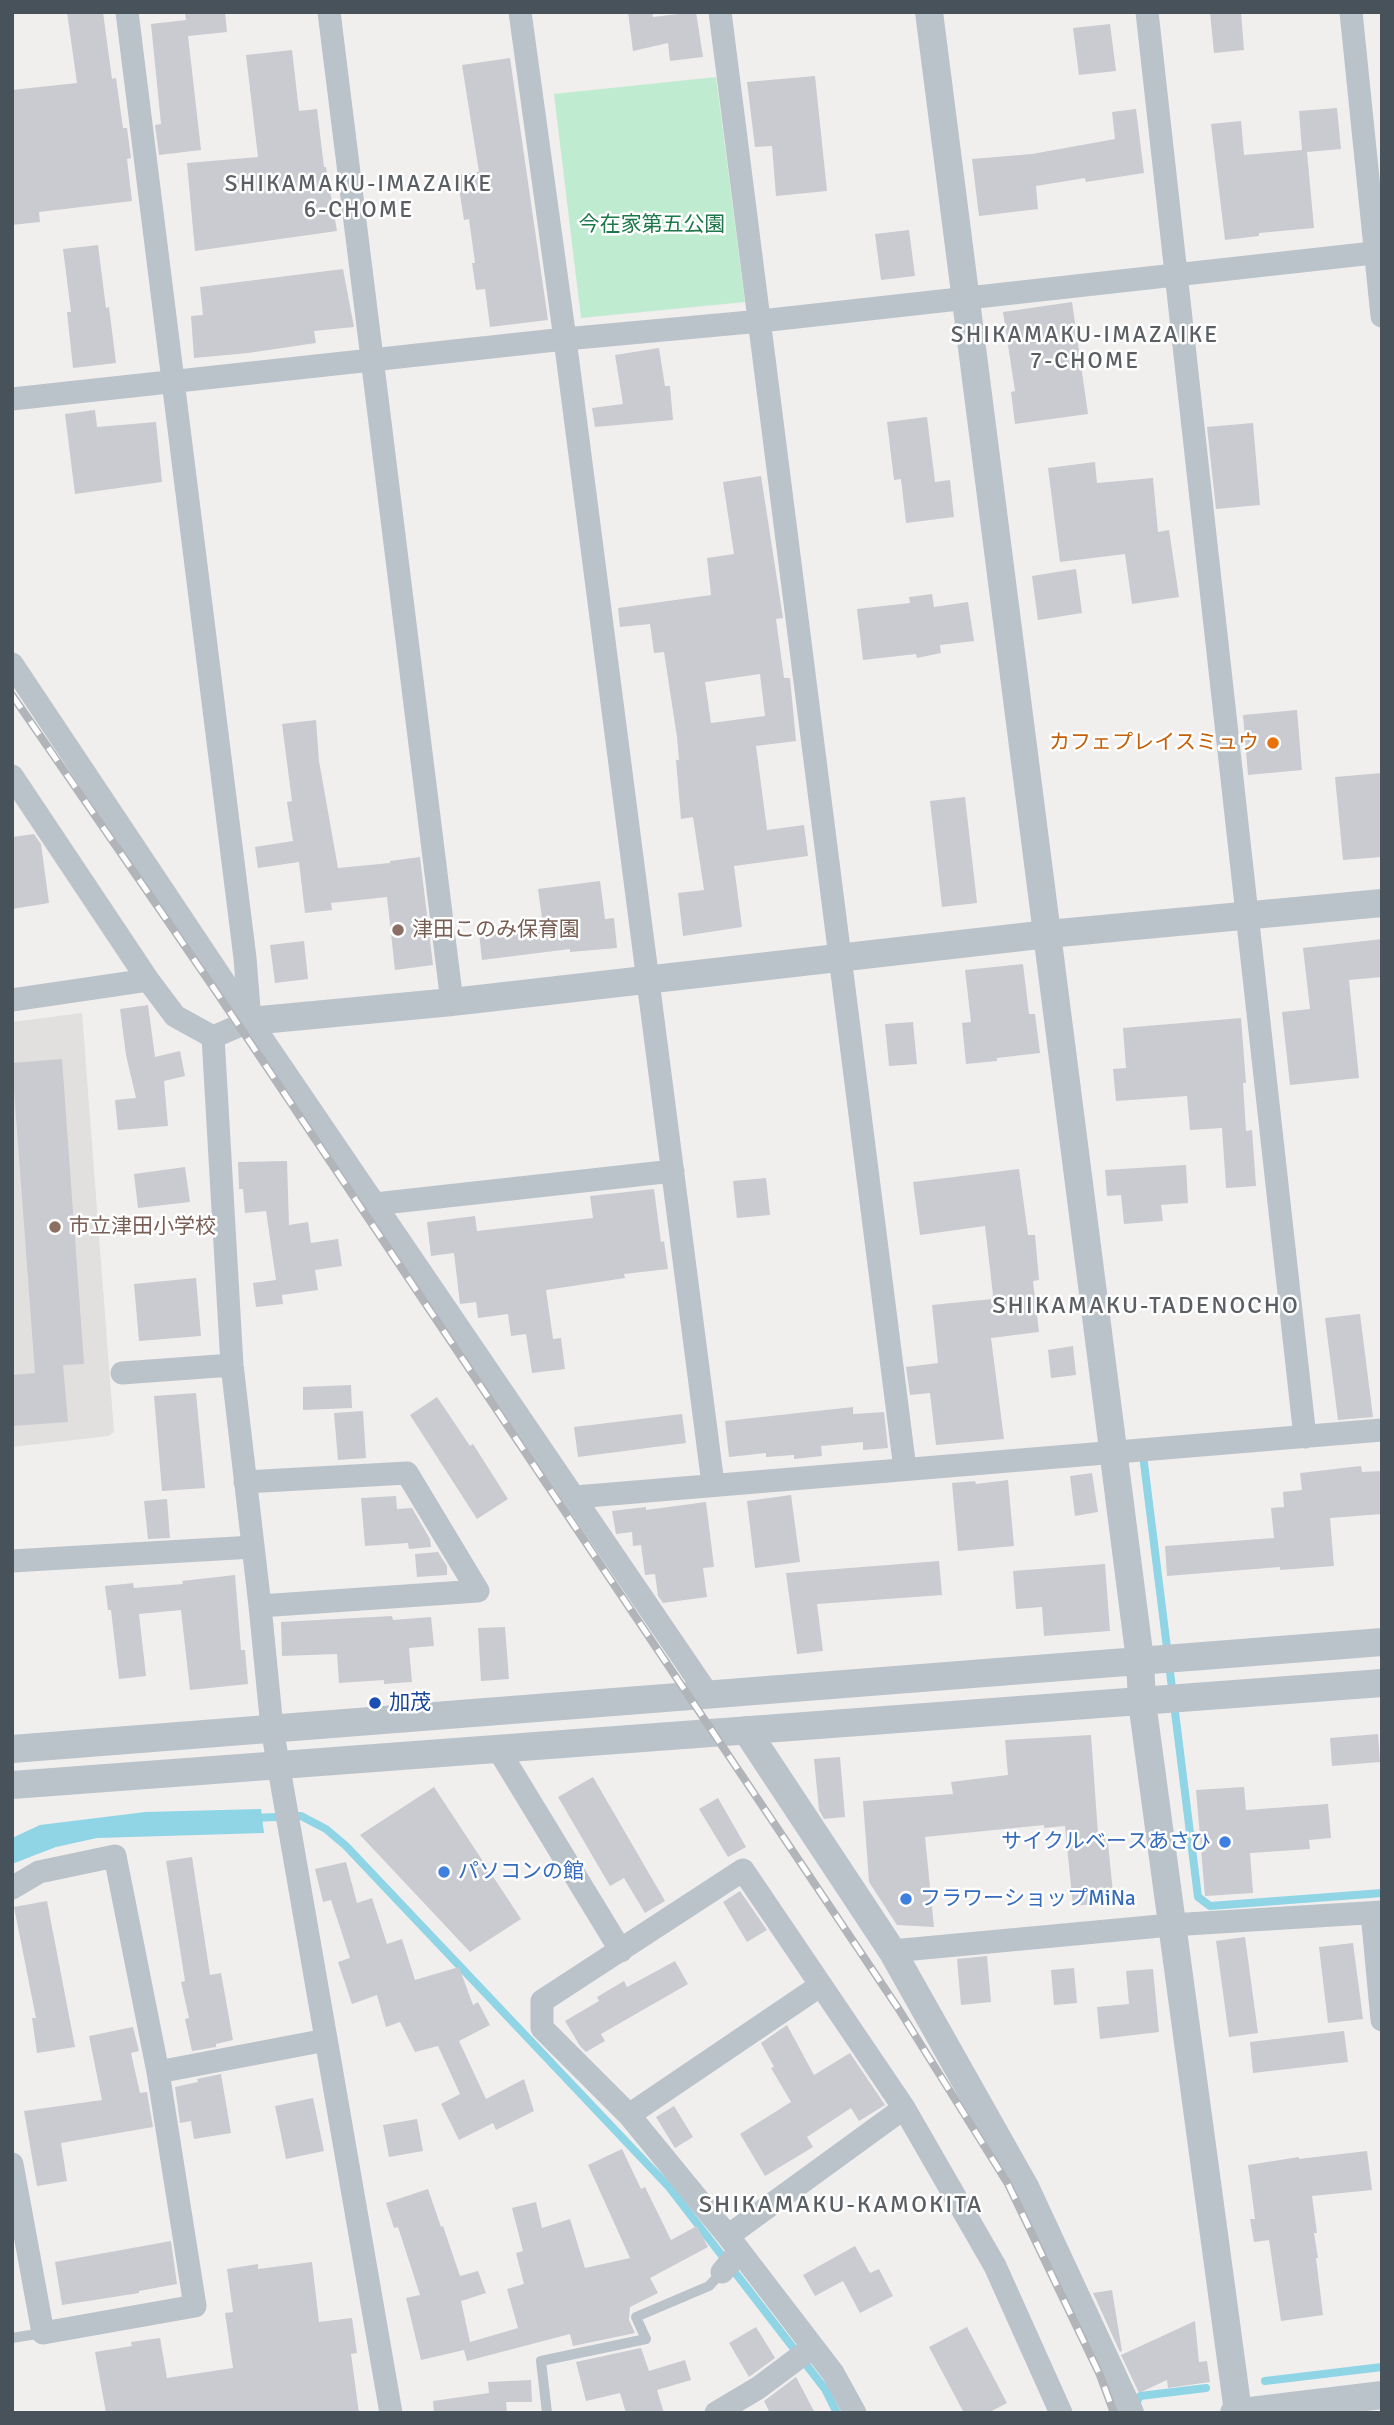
<!DOCTYPE html>
<html>
<head>
<meta charset="utf-8">
<style>
	body { margin:0 }
	#map { position:relative; width:1394px; height:2425px; overflow:hidden; background:#f1eeee; font-family:Signika,sans-serif }
	canvas { display:block }
	.frame { position:absolute; inset:0; border:14px solid #48525a; pointer-events:none }
</style>
</head>
<body>
<div id="map">
<canvas width="1394" height="2425"></canvas>
<div class="frame"></div>
</div>
<script>
const ctx = document.querySelector('canvas').getContext('2d');
ctx.lineJoin = 'round';
function fill(path, color) { ctx.fillStyle = color; ctx.fill(path, 'evenodd'); }
const shape = rows => new Path2D(rows.map(r => 'M' + r).join(''));
function trace(path, color, width, dash) { ctx.strokeStyle = color; ctx.lineWidth = width; ctx.lineCap = dash ? 'butt' : 'round'; ctx.setLineDash(dash || []); ctx.stroke(path); }
function write(font, color, halo, rows, align = 'center') {
  ctx.font = font + ' Signika,"Noto Sans JP",sans-serif'; ctx.lineWidth = 5; ctx.setLineDash([]); ctx.textBaseline = 'middle'; ctx.strokeStyle = halo; ctx.fillStyle = color; for (const [text, x, y, turn = 0] of rows) {
    ctx.save(); ctx.translate(x, y); ctx.rotate((+turn || 0) * Math.PI / 180); ctx.textAlign = isNaN(turn) ? turn : align; if (halo) ctx.strokeText(text, 0, 0); ctx.fillText(text, 0, 0); ctx.restore();
  }
}
fill(shape([
	[82,1013,114,1432,109,1436,12,1447,12,1022]
]), '#e2dfdf');
fill(shape([
	[716,77,745,302,581,318,554,94]
]), '#bfecd0');
fill(shape([
	[261,1809,264,1833,97,1838,56,1847,12,1864,12,1838,40,1825,145,1812]
]), '#8fd5e6');
trace(shape([
	[1144,1463,1198,1897,1210,1906,1382,1893],
	[253,1818,301,1816,326,1829,346,1846,669,2187,825,2389,837,2413],
	[1265,2381,1382,2367],
	[1134,2407,1140,2396,1206,2388]
]), '#8fd5e6', 8);
fill(shape([
	[67,12,103,12,112,79,116,78,123,128,127,128,131,158,127,159,132,201,39,212,40,222,12,225,12,90,77,83],
	[185,12,225,12,227,32,188,36,201,150,159,155,155,125,161,124,151,24,186,20],
	[628,12,652,12,653,17,696,12,703,57,670,61,668,43,633,51],
	[1210,12,1241,12,1244,50,1214,53],
	[1110,24,1116,71,1079,75,1073,28],
	[292,50,299,111,317,109,324,167,326,167,337,231,195,251,187,163,258,157,246,55],
	[510,58,548,320,490,327,485,289,476,290,472,263,475,263,469,219,464,220,457,175,479,172,462,65],
	[815,76,827,191,776,196,772,146,755,147,747,82],
	[1337,108,1341,149,1307,152,1314,228,1259,233,1259,236,1225,240,1211,124,1241,121,1244,155,1302,150,1299,111],
	[1136,109,1144,173,1086,182,1085,178,1036,186,1038,209,979,216,972,159,1032,154,1115,139,1112,112],
	[909,230,915,276,881,280,875,234],
	[98,245,106,308,109,307,116,363,73,368,67,312,71,312,63,249],
	[343,269,354,327,314,331,316,343,248,353,194,358,191,316,203,315,200,287],
	[1072,302,1088,414,1015,424,1011,392,1015,391,1003,312],
	[659,348,665,386,670,386,673,420,595,427,592,408,623,404,615,355],
	[95,410,97,427,156,422,162,482,75,494,65,414],
	[927,417,935,482,950,480,954,517,906,523,901,479,894,480,887,422],
	[1253,423,1260,505,1216,509,1207,427],
	[1095,462,1097,483,1153,478,1158,532,1169,530,1179,597,1132,604,1125,554,1060,562,1048,468],
	[761,476,783,618,776,619,784,678,790,678,796,741,756,746,767,830,804,825,808,856,734,866,742,927,683,936,678,893,704,890,693,817,681,819,676,760,679,760,677,737,664,652,654,653,650,624,620,627,618,608,711,595,707,558,734,554,723,482],
	[760,674,765,716,711,723,705,682],
	[1076,569,1082,613,1038,620,1032,576],
	[932,594,934,607,968,602,974,641,940,645,941,653,917,658,916,654,863,660,857,609,910,603,909,597],
	[1297,710,1302,770,1248,775,1243,715],
	[316,720,319,761,338,868,390,863,390,861,420,857,433,965,395,970,387,897,331,903,332,910,305,913,299,862,258,868,255,847,293,841,287,802,292,801,282,724],
	[1382,773,1382,857,1343,860,1335,777],
	[965,797,977,903,942,907,930,801],
	[34,834,41,844,49,903,12,909,12,837],
	[600,881,605,919,614,918,617,948,570,952,570,949,482,960,479,933,543,925,538,889],
	[1382,939,1382,977,1349,980,1359,1078,1290,1085,1282,1012,1310,1009,1303,948],
	[304,941,308,979,275,983,270,945],
	[1023,964,1029,1014,1035,1014,1040,1053,997,1058,997,1061,966,1064,962,1023,971,1022,965,970],
	[148,1005,155,1057,180,1051,185,1076,164,1081,168,1126,118,1130,115,1100,136,1098,126,1055,120,1009],
	[1241,1018,1246,1083,1243,1083,1246,1131,1252,1130,1256,1186,1226,1188,1222,1128,1190,1130,1187,1096,1116,1101,1113,1069,1126,1068,1123,1028],
	[913,1022,917,1064,889,1066,885,1024],
	[62,1059,84,1364,63,1365,68,1422,12,1426,12,1375,35,1373,12,1063],
	[287,1161,289,1225,308,1222,311,1243,338,1239,342,1266,315,1270,318,1290,282,1295,283,1304,256,1307,253,1283,276,1280,266,1211,245,1213,243,1189,239,1189,238,1162],
	[1186,1165,1188,1203,1161,1205,1163,1221,1124,1224,1121,1195,1107,1196,1105,1170],
	[185,1167,190,1202,138,1208,134,1174],
	[1019,1169,1028,1235,1035,1235,1039,1280,1033,1281,1039,1332,991,1338,1004,1439,936,1445,930,1393,910,1395,906,1367,938,1363,932,1305,992,1299,993,1295,985,1226,920,1235,913,1182],
	[766,1178,770,1215,737,1218,733,1181],
	[654,1189,661,1242,664,1241,668,1269,624,1274,625,1278,546,1290,553,1339,561,1338,565,1369,532,1373,526,1334,511,1336,508,1314,478,1318,476,1302,460,1304,454,1253,431,1256,427,1222,475,1216,477,1231,593,1218,590,1196],
	[196,1278,201,1336,139,1341,134,1284],
	[1360,1314,1373,1417,1338,1420,1325,1318],
	[1073,1346,1076,1375,1051,1378,1048,1350],
	[351,1385,352,1408,303,1410,303,1387],
	[196,1393,205,1488,162,1491,154,1396],
	[437,1397,470,1446,473,1444,508,1499,477,1519,410,1415],
	[853,1407,853,1414,884,1412,888,1448,863,1450,863,1442,821,1446,822,1456,794,1459,794,1455,766,1457,766,1453,729,1457,725,1421],
	[363,1411,366,1458,338,1460,334,1413],
	[682,1414,686,1443,578,1457,574,1427],
	[1361,1466,1362,1472,1382,1471,1382,1514,1330,1518,1334,1566,1280,1570,1280,1567,1167,1576,1165,1546,1274,1538,1271,1508,1284,1507,1283,1492,1302,1490,1300,1473],
	[1092,1473,1098,1512,1075,1516,1070,1476],
	[1008,1480,1014,1546,958,1551,952,1483,975,1481,976,1484],
	[791,1495,800,1562,755,1568,747,1501],
	[396,1496,397,1509,412,1508,430,1539,431,1547,409,1549,408,1543,365,1546,361,1498],
	[167,1499,170,1538,148,1539,144,1501],
	[706,1502,714,1567,703,1568,707,1597,663,1603,658,1596,655,1574,645,1575,641,1545,633,1546,632,1532,616,1534,612,1511,646,1507,646,1510],
	[438,1552,447,1566,447,1575,417,1577,415,1554],
	[939,1561,942,1595,817,1604,823,1651,797,1654,786,1573],
	[1105,1564,1110,1631,1044,1636,1042,1607,1016,1609,1013,1571],
	[235,1575,241,1650,245,1650,248,1684,190,1690,181,1610,139,1614,146,1676,119,1679,111,1610,108,1610,105,1586,133,1583,134,1588,183,1584,182,1581],
	[392,1616,393,1620,431,1617,434,1646,409,1648,412,1682,384,1684,384,1680,339,1683,337,1654,282,1656,281,1622],
	[505,1627,509,1679,481,1681,478,1628],
	[1378,1734,1380,1762,1332,1766,1330,1738],
	[1091,1735,1098,1834,1107,1834,1114,1902,1073,1906,1065,1826,1044,1828,1044,1825,925,1837,934,1927,897,1925,869,1882,863,1801,953,1794,951,1782,1008,1775,1005,1740],
	[840,1757,845,1817,824,1819,819,1810,814,1759],
	[593,1777,665,1901,645,1913,624,1878,610,1886,558,1797],
	[434,1787,521,1919,470,1952,360,1835],
	[1244,1787,1246,1810,1328,1804,1331,1838,1309,1840,1310,1849,1250,1853,1253,1893,1205,1896,1196,1790],
	[718,1798,746,1847,728,1857,699,1809],
	[192,1857,210,1975,221,1973,233,2040,216,2044,216,2047,192,2051,185,2019,189,2018,181,1982,185,1981,166,1861],
	[346,1862,357,1903,372,1898,387,1944,402,1939,415,1980,459,1967,473,2005,478,2002,490,2025,459,2041,486,2099,524,2079,534,2111,496,2130,493,2123,459,2140,441,2104,460,2094,438,2046,415,2052,400,2022,386,2027,377,1995,352,2004,338,1962,350,1958,331,1900,323,1902,315,1869],
	[740,1891,767,1930,747,1942,723,1902],
	[47,1901,75,2047,37,2053,32,2018,36,2018,14,1907],
	[1245,1937,1258,2033,1229,2037,1216,1941],
	[1353,1943,1363,2019,1328,2023,1319,1947],
	[987,1956,991,2002,961,2005,957,1959],
	[675,1961,688,1984,601,2034,605,2041,586,2052,580,2046,565,2021,599,2001,597,1997,624,1981,627,1987],
	[1074,1968,1077,2003,1054,2005,1051,1970],
	[1153,1969,1159,2032,1100,2039,1097,2007,1129,2004,1126,1971],
	[787,2025,814,2075,850,2053,885,2105,859,2121,851,2108,807,2137,813,2147,765,2176,740,2134,791,2102,771,2068,774,2067,761,2043],
	[133,2027,139,2051,131,2053,140,2093,147,2092,153,2127,61,2143,67,2181,37,2186,24,2111,102,2100,89,2036],
	[1344,2031,1348,2062,1253,2073,1250,2042],
	[221,2074,231,2133,194,2139,191,2121,180,2123,175,2087,198,2082,197,2079],
	[313,2098,324,2151,286,2159,275,2106],
	[674,2106,693,2137,675,2148,656,2117],
	[417,2119,423,2151,389,2157,383,2125],
	[622,2149,641,2189,645,2187,671,2240,697,2226,708,2247,650,2278,658,2293,630,2307,629,2320,635,2333,573,2346,570,2334,467,2361,464,2350,421,2360,406,2298,420,2295,398,2227,394,2228,386,2203,428,2189,441,2227,443,2226,460,2276,478,2271,486,2293,461,2301,470,2342,518,2328,507,2289,524,2284,516,2253,523,2251,512,2208,536,2202,542,2228,570,2219,585,2268,630,2258,588,2165],
	[1367,2151,1372,2190,1312,2196,1317,2233,1314,2233,1318,2258,1316,2258,1323,2315,1281,2321,1269,2240,1254,2242,1250,2219,1255,2219,1248,2165,1299,2157,1299,2159],
	[171,2241,177,2284,139,2291,139,2293,62,2305,55,2262],
	[855,2246,870,2273,879,2269,893,2296,860,2313,843,2281,815,2296,803,2275],
	[312,2262,319,2322,352,2318,357,2353,351,2354,359,2413,106,2413,95,2352,132,2346,131,2342,160,2338,167,2378,233,2368,225,2313,233,2312,227,2269,258,2264,258,2269],
	[1112,2290,1122,2351,1120,2352,1093,2293],
	[1195,2321,1199,2362,1207,2361,1210,2382,1168,2388,1167,2380,1139,2393,1121,2355],
	[756,2327,775,2358,749,2377,729,2343],
	[967,2327,1007,2403,988,2413,964,2413,929,2347],
	[641,2348,649,2371,685,2360,691,2380,657,2390,664,2413,626,2413,620,2393,586,2401,576,2362],
	[796,2377,815,2413,770,2413,764,2401],
	[531,2380,532,2402,506,2402,507,2413,434,2413,433,2401,489,2393,488,2382]
]), '#c9cbd1');
trace(shape([
	[12,2338,43,2333],
	[547,2413,541,2361,646,2339,636,2317,709,2286,722,2272]
]), '#bbc3ca', 10);
trace(shape([
	[127,12,245,958,250,1021,213,1037],
	[329,12,452,1002],
	[520,12,565,339,713,1484],
	[720,12,905,1469],
	[1147,12,1305,1437],
	[1351,12,1382,316],
	[12,399,565,339,761,321,1382,252],
	[12,664,250,1021,709,1696],
	[12,776,148,980,175,1016,213,1037],
	[12,1000,148,980],
	[213,1037,232,1365,260,1606,272,1728,391,2413],
	[375,1204,673,1171],
	[122,1373,232,1365],
	[245,1482,407,1473,478,1591,260,1606],
	[575,1497,1382,1430],
	[12,1561,253,1547],
	[498,1749,621,1951],
	[12,1888,39,1872,115,1856,158,2072,195,2306,43,2333,12,2164],
	[1372,1913,1382,2020],
	[892,1951,1171,1925,1382,1912],
	[158,2072,326,2040],
	[629,2115,821,1985],
	[728,2236,904,2108],
	[722,2272,739,2252],
	[716,2413,758,2388,813,2347],
	[855,2413,833,2373,728,2236,629,2115,542,2028,542,2001,743,1870,904,2108,995,2266,1061,2413]
]), '#bbc3ca', 23);
trace(shape([
	[929,12,1140,1660,1142,1702,1238,2412],
	[250,1021,452,1002,1048,934,1382,903],
	[746,1730,892,1951,1025,2187,1130,2413],
	[12,1749,1382,1642],
	[12,1785,1382,1683],
	[1234,2413,1382,2395]
]), '#bbc3ca', 28);
const rail = shape([
	[12,695,213,987,898,2008,1008,2184,1100,2375,1114,2413]
]);
trace(rail, '#b1b4b8', 8);
trace(rail, '#fff', 5, [16]);
for (const [x, y, r, color] of [
	[1273,743,7,"#e8710a"],
	[398,930,7,"#8d6e63"],
	[55,1227,7,"#8d6e63"],
	[375,1703,7,"#1a4fb4"],
	[1225,1842,7,"#3f7fe0"],
	[444,1872,7,"#3f7fe0"],
	[906,1899,7,"#3f7fe0"]
]) { const dot = new Path2D(); dot.arc(x, y, r, 0, 2 * Math.PI); ctx.fillStyle = color; ctx.fill(dot); trace(dot, '#fff', 2.5); }
write('21px', '#1c7849', '#fff', [
	["今在家第五公園",652,225]
]);
write('21px', '#c56008', '#fff', [
	["カフェプレイスミュウ",1259,743]
], 'right');
write('21px', '#785e54', '#fff', [
	["津田このみ保育園",412,930],
	["市立津田小学校",69,1227]
], 'left');
write('21px', '#164399', '#fff', [
	["加茂",389,1703]
], 'left');
write('21px', '#366cbe', '#fff', [
	["サイクルベースあさひ",1211,1842,"right"],
	["パソコンの館",458,1872],
	["フラワーショップMiNa",920,1899]
], 'left');
ctx.letterSpacing = '2px';
write('23px', '#5b5f63', '#fff', [
	["SHIKAMAKU-IMAZAIKE",359,185],
	["6-CHOME",359,211],
	["SHIKAMAKU-IMAZAIKE",1085,336],
	["7-CHOME",1085,362]
]);
ctx.letterSpacing = '0px';
ctx.letterSpacing = '2px';
write('24px', '#5b5f63', '#fff', [
	["SHIKAMAKU-TADENOCHO",1146,1307],
	["SHIKAMAKU-KAMOKITA",841,2206]
]);
ctx.letterSpacing = '0px';
</script>
</body>
</html>
